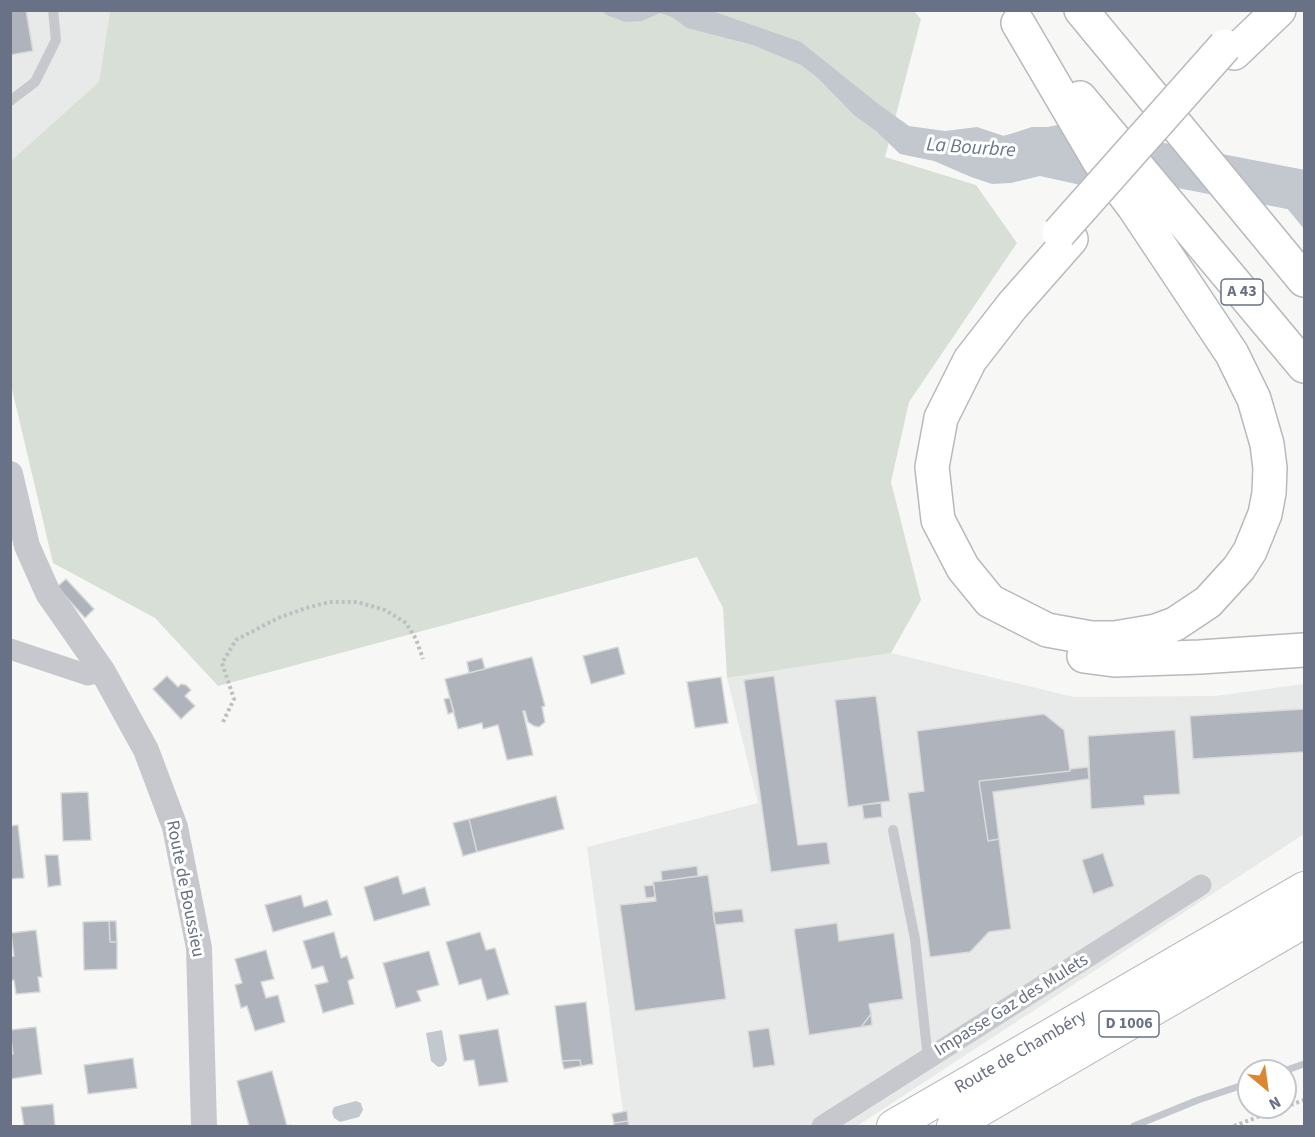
<!DOCTYPE html>
<html>
<head>
<meta charset="utf-8">
<style>
	body { margin:0 }
	#map { position:relative; width:1315px; height:1137px; overflow:hidden; background:#f7f8f6; font-family:"Source Sans 3",sans-serif }
	canvas { display:block }
	.frame { position:absolute; inset:0; border:12px solid #687185; pointer-events:none }
	.north { position:absolute; left:1237px; top:1059px; width:60px; height:60px; box-sizing:border-box; background:#fff; border:2px solid #c3c6ce; border-radius:50%; rotate:151deg; font-size:16px; font-weight:700; line-height:24px; text-align:center; color:#687185 }
	.north::after { content:''; display:block; margin:auto; width:21px; height:27px; background:#dd8631; clip-path:polygon(50% 0,100% 100%,50% 72%,0 100%) }
</style>
</head>
<body>
<div id="map">
<canvas width="1315" height="1137"></canvas>
<div class="frame"></div>
<div class="north">N</div>
</div>
<script>
const ctx = document.querySelector('canvas').getContext('2d');
ctx.lineJoin = 'round';
function fill(path, color) { ctx.fillStyle = color; ctx.fill(path, 'evenodd'); }
const shape = rows => new Path2D(rows.map(r => 'M' + r).join(''));
function trace(path, color, width, dash) { ctx.strokeStyle = color; ctx.lineWidth = width; ctx.lineCap = dash ? 'butt' : 'round'; ctx.setLineDash(dash || []); ctx.stroke(path); }
function write(font, color, halo, rows, align = 'center') {
  ctx.font = font + ' "Source Sans 3",sans-serif'; ctx.lineWidth = 6; ctx.setLineDash([]); ctx.textBaseline = 'middle'; ctx.strokeStyle = halo; ctx.fillStyle = color; for (const [text, x, y, turn = 0] of rows) {
    ctx.save(); ctx.translate(x, y); ctx.rotate((+turn || 0) * Math.PI / 180); ctx.textAlign = isNaN(turn) ? turn : align; if (halo) ctx.strokeText(text, 0, 0); ctx.fillText(text, 0, 0); ctx.restore();
  }
}
fill(shape([
	[11,11,110,11,99,82,11,162],
	[891,653,1074,697,1215,696,1304,684,1304,834,857,1126,625,1126,587,847,758,803,727,678]
]), '#e8e9e9');
fill(shape([
	[110,11,914,11,921,19,885,157,976,185,1017,243,909,402,891,482,921,600,891,653,727,678,723,608,697,557,218,686,155,618,53,563,11,385,10,162,99,82]
]), '#d8dfd7');
fill(shape([
	[601,11,712,11,801,42,877,103,909,126,945,131,977,127,1004,136,1032,127,1050,127,1091,179,1085,186,1040,176,1011,183,992,184,971,177,934,161,900,154,876,131,854,115,818,78,801,65,753,45,687,28,672,17,660,13,642,21,625,22,609,16],
	[1255,167,1304,177,1304,229,1255,169],
	[442,1030,447,1060,443,1066,438,1067,431,1061,426,1033],
	[356,1101,361,1103,363,1110,359,1117,340,1122,334,1118,332,1112,334,1107]
]), '#c3c8cf');
trace(shape([
	[1284,1071,1304,1064],
	[1134,1126,1198,1100,1249,1083]
]), '#c3c8cf', 7);
trace(shape([
	[1009,156,1064,145,1304,191]
]), '#c3c8cf', 42);
const building = shape([
	[10,10,26,10,33,51,10,55,10,10],
	[66,579,94,609,85,618,60,590,58,586,66,579],
	[618,647,625,674,591,684,583,656,618,647],
	[532,657,545,706,542,707,545,722,539,727,534,726,528,722,525,711,523,711,533,755,507,760,498,725,483,729,482,723,458,729,445,679,532,657],
	[482,658,485,669,469,673,467,662,482,658],
	[167,676,178,687,181,684,186,685,191,690,185,696,195,706,181,719,153,689,167,676],
	[774,676,798,845,827,842,830,864,771,872,744,680,774,676],
	[721,677,728,723,695,728,687,682,721,677],
	[876,696,890,801,848,807,835,700,876,696],
	[450,698,454,712,448,714,444,699,450,698],
	[1304,709,1304,752,1193,759,1190,716,1304,709],
	[1044,714,1064,730,1070,771,979,781,988,841,999,839,1011,929,989,932,970,952,930,957,908,793,924,791,917,731,1044,714],
	[1175,730,1180,794,1144,796,1145,805,1091,809,1088,736,1175,730],
	[1088,767,1089,779,993,792,999,839,988,841,979,781,1070,771,1070,769,1088,767],
	[88,792,91,840,63,841,61,793,88,792],
	[556,796,564,829,477,852,469,819,556,796],
	[881,803,882,817,864,819,862,805,881,803],
	[469,819,477,852,463,856,453,823,469,819],
	[18,825,24,878,10,879,10,826,18,825],
	[1103,853,1114,886,1093,894,1082,860,1103,853],
	[45,855,58,855,61,885,48,887,45,855],
	[697,866,698,876,662,881,661,871,697,866],
	[708,875,726,999,635,1011,620,905,656,901,653,882,708,875],
	[398,876,403,894,425,887,430,905,374,921,364,887,398,876],
	[654,885,655,897,646,898,644,886,654,885],
	[301,895,304,907,327,900,332,915,273,932,265,905,301,895],
	[742,909,744,922,715,925,713,912,742,909],
	[109,921,116,921,117,942,110,942,109,921],
	[109,921,110,942,117,942,117,969,84,970,83,922,109,921],
	[837,923,839,941,894,933,903,999,869,1004,871,1014,861,1027,809,1035,794,929,837,923],
	[36,930,42,977,38,977,40,992,16,994,14,980,11,981,10,976,10,957,14,956,11,933,36,930],
	[334,932,341,958,347,956,354,978,348,981,354,1004,323,1013,315,985,328,982,323,966,312,969,303,941,334,932],
	[480,932,486,950,495,948,509,994,487,1000,481,979,459,985,446,942,480,932],
	[266,950,274,979,261,982,266,998,278,995,285,1022,255,1031,247,1006,241,1008,235,985,242,983,235,959,266,950],
	[429,951,439,985,417,991,421,1001,396,1008,383,963,429,951],
	[586,1002,593,1064,581,1066,580,1060,562,1061,555,1006,586,1002],
	[871,1014,872,1025,861,1027,871,1014],
	[36,1027,42,1074,11,1079,10,1055,13,1054,10,1030,36,1027],
	[769,1028,775,1065,753,1068,748,1031,769,1028],
	[498,1029,508,1082,479,1086,474,1060,464,1061,459,1035,498,1029],
	[133,1058,137,1088,88,1094,84,1065,133,1058],
	[580,1060,581,1066,564,1069,562,1061,580,1060],
	[272,1071,287,1126,291,1125,291,1126,249,1126,237,1081,272,1071],
	[53,1104,55,1126,24,1126,21,1107,53,1104],
	[627,1111,628,1121,614,1123,612,1114,627,1111],
	[628,1121,629,1126,614,1126,614,1123,628,1121]
]);
fill(building, '#afb3bc');
trace(building, '#d9dad8', 1.5);
const primary = shape([
	[893,1126,1304,888],
	[953,1126,1304,922]
]);
const motorway = shape([
	[1081,10,1304,280],
	[1018,23,1099,161,1134,207,1232,354,1254,399,1267,444,1270,468,1269,493,1265,514,1250,551,1239,568,1208,602,1175,624,1156,631,1115,638,1091,638,1047,630,990,601,963,568,938,520,932,467,941,418,970,360,1012,306,1071,239],
	[1234,53,1279,10],
	[1080,98,1304,366],
	[1084,656,1114,660,1200,657,1304,650]
]);
trace(primary, '#b9bbc0', 34);
trace(motorway, '#b7b9bd', 36);
trace(shape([
	[223,722,234,699,222,663,236,640,278,618,306,608,329,602,357,602,385,610,406,623,416,639,423,659],
	[1285,1107,1304,1100],
	[1234,1126,1284,1107]
]), '#bebfc2', 4, [3, 3]);
trace(shape([
	[10,101,35,82,56,40,53,10],
	[893,830,915,939,928,1059]
]), '#c6c8cd', 10);
trace(shape([
	[10,649,88,675,103,672],
	[822,1126,1201,885]
]), '#c6c8cd', 21);
trace(shape([
	[10,474,27,546,48,593,103,672,146,750,175,827,199,948,204,1126]
]), '#c6c8cd', 26);
trace(primary, '#fff', 32);
trace(motorway, '#fff', 33);
const motorwayBridge = shape([
	[1059,233,1225,46]
]);
trace(motorwayBridge, '#b7b9bd', 36, []);
trace(motorwayBridge, '#fff', 33);
for (const [x, y, w] of [
	[1242,292,42],
	[1129,1024,60]
]) { const box = new Path2D(); box.roundRect(x - w / 2, y - 13, w, 26, 4.5); ctx.fillStyle = '#fff'; ctx.fill(box); trace(box, '#687185', 1.5); }
write('bold 16px', '#687185', null, [
	["A 43",1242,292],
	["D 1006",1129,1024]
]);
write('18px', '#687185', '#fff', [
	["Route de Boussieu",184,889,79],
	["Impasse Gaz des Mulets",1012,1006,-32],
	["Route de Chambéry",1021,1053,-30]
]);
write('italic 20px', '#697888', '#fff', [
	["La Bourbre",971,149,4]
]);
</script>
</body>
</html>
